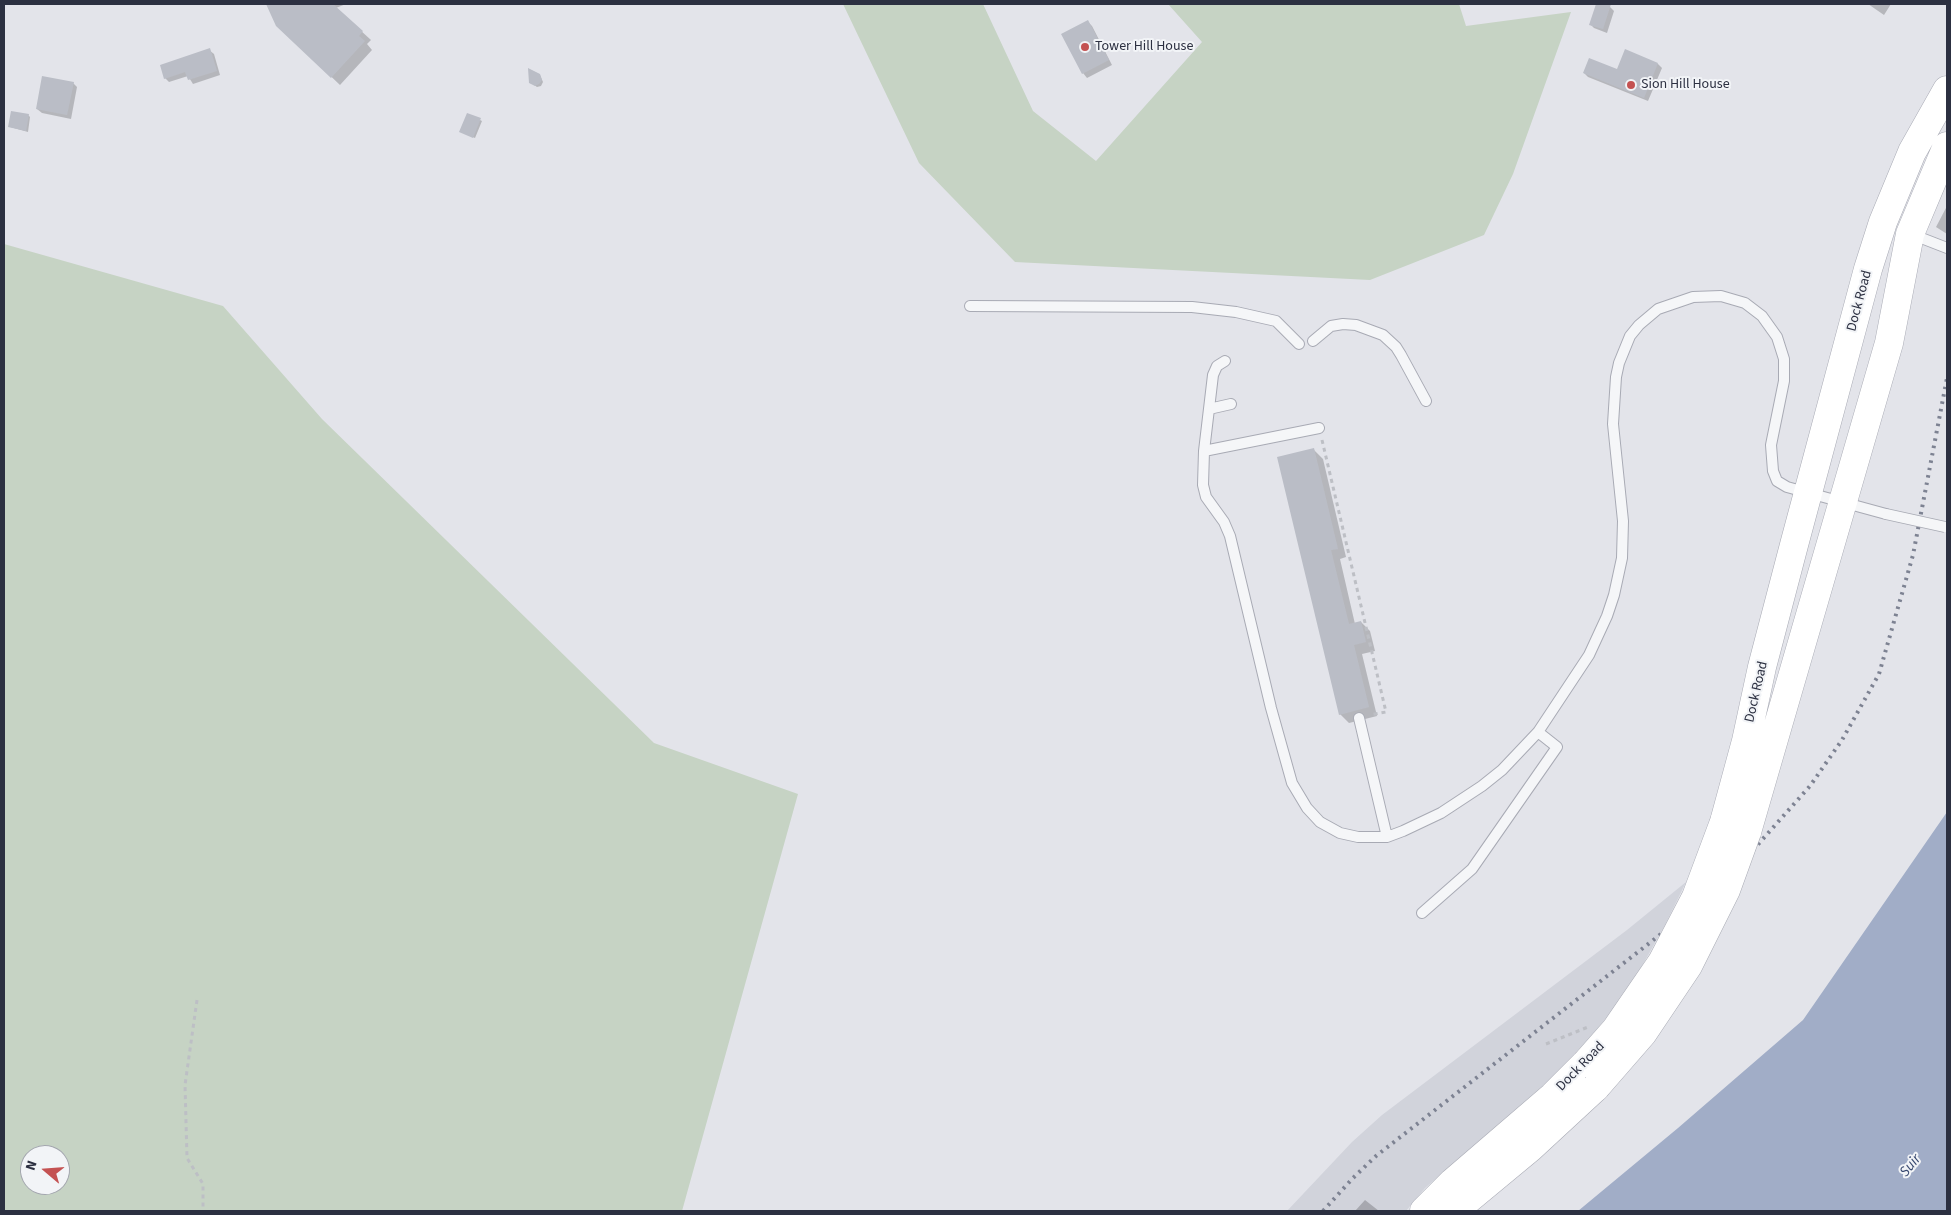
<!DOCTYPE html>
<html>
<head>
<meta charset="utf-8">
<style>
	body { margin:0 }
	#map { position:relative; width:1951px; height:1215px; overflow:hidden; background:#e3e4ea; font-family:"Source Sans 3",sans-serif }
	canvas { display:block }
	.frame { position:absolute; inset:0; border:5px solid #2c3041; pointer-events:none }
	.north { position:absolute; left:20px; top:1145px; width:50px; height:50px; box-sizing:border-box; background:#f2f4f7; border:1px solid #a3a6ae; border-radius:50%; rotate:288deg; font-size:14px; font-weight:700; line-height:20px; text-align:center; color:#2c3041 }
	.north::after { content:''; display:block; margin:auto; width:18px; height:22px; background:#c45252; clip-path:polygon(50% 0,100% 100%,50% 72%,0 100%) }
</style>
</head>
<body>
<div id="map">
<canvas width="1951" height="1215"></canvas>
<div class="frame"></div>
<div class="north">N</div>
</div>
<script>
const ctx = document.querySelector('canvas').getContext('2d');
ctx.lineJoin = 'round';
function fill(path, color) { ctx.fillStyle = color; ctx.fill(path, 'evenodd'); }
const shape = rows => new Path2D(rows.map(r => 'M' + r).join(''));
function trace(path, color, width, dash) { ctx.strokeStyle = color; ctx.lineWidth = width; ctx.lineCap = dash ? 'butt' : 'round'; ctx.setLineDash(dash || []); ctx.stroke(path); }
function write(font, color, halo, rows, align = 'center') {
  ctx.font = font + ' "Source Sans 3",sans-serif'; ctx.lineWidth = 4; ctx.setLineDash([]); ctx.textBaseline = 'middle'; ctx.strokeStyle = halo; ctx.fillStyle = color; for (const [text, x, y, turn = 0] of rows) {
    ctx.save(); ctx.translate(x, y); ctx.rotate((+turn || 0) * Math.PI / 180); ctx.textAlign = isNaN(turn) ? turn : align; if (halo) ctx.strokeText(text, 0, 0); ctx.fillText(text, 0, 0); ctx.restore();
  }
}
fill(shape([
	[1686,882,1665,925,1638,973,1615,1007,1589,1039,1548,1081,1425,1188,1406,1211,1287,1211,1352,1142,1382,1115,1627,930]
]), '#d1d3db');
fill(shape([
	[843,4,983,4,1033,111,1096,161,1202,42,1168,4,1459,4,1466,26,1571,12,1513,174,1484,235,1370,280,1015,262,919,163],
	[4,244,223,306,322,419,654,743,798,794,682,1211,4,1211],
	[30,1155,60,1155,60,1185,30,1185]
]), '#c6d3c4');
fill(shape([
	[1947,812,1947,1211,1578,1211,1678,1128,1803,1020]
]), '#a1adc7');
fill(shape([
	[267,4,346,4,336,8,371,40,367,44,372,50,340,85,277,25],
	[1597,4,1610,7,1614,11,1607,33,1594,28,1590,24],
	[1868,4,1891,4,1884,15],
	[1088,22,1092,26,1112,65,1087,78,1083,73,1063,35],
	[209,50,214,54,220,75,193,84,188,76,169,82,165,78],
	[1626,51,1658,64,1662,68,1648,101,1588,77,1584,73,1617,71],
	[540,75,543,82,541,86,537,87,530,82],
	[73,83,77,87,71,119,42,113,37,109],
	[28,115,30,117,28,132,10,127],
	[480,120,482,121,475,138,463,133],
	[1947,206,1947,234,1936,227],
	[1314,450,1323,459,1346,557,1340,559,1355,624,1361,622,1370,631,1375,651,1362,654,1377,716,1349,723,1340,714],
	[1365,1200,1379,1211,1355,1211]
]), '#0003');
fill(shape([
	[266,4,333,4,363,31,359,36,365,41,331,78,276,26],
	[1596,4,1611,4,1603,29,1589,25],
	[1088,20,1109,60,1082,74,1061,34],
	[210,48,217,71,188,80,185,72,164,79,160,65],
	[1625,49,1658,63,1644,98,1583,73,1589,58,1617,69],
	[528,68,540,74,542,80,539,84,535,86,529,83],
	[42,76,74,82,67,115,36,109],
	[11,111,29,114,26,131,8,127],
	[467,113,481,118,473,138,459,132],
	[1314,448,1338,549,1331,550,1349,624,1361,621,1366,642,1354,645,1369,707,1339,715,1277,457]
]), '#babdc6');
const lane = shape([
	[1911,234,1947,248],
	[970,306,1192,307,1236,312,1276,321,1299,344],
	[1313,341,1331,326,1343,324,1356,325,1383,335,1396,347,1401,355,1426,401],
	[1209,409,1231,404],
	[1319,428,1204,451,1203,485,1206,497,1224,522,1230,536,1271,708,1292,783,1307,808,1320,822,1340,833,1358,837,1387,837,1403,831,1441,813,1482,786,1502,770,1538,732,1589,655,1607,616,1614,595,1622,558,1623,521,1613,424,1616,377,1619,363,1630,336,1639,325,1658,309,1693,297,1721,296,1745,303,1762,316,1777,337,1784,359,1784,381,1771,445,1773,471,1777,481,1787,487,1886,514],
	[1204,451,1213,375,1217,366,1225,361],
	[1359,718,1387,837],
	[1422,913,1472,869,1557,747,1538,732]
]);
const secondary = shape([
	[1724,822,1746,741,1762,667,1794,545,1868,269,1883,222,1912,152,1947,90],
	[1747,832,1889,343,1910,234,1947,146],
	[1424,1211,1453,1182,1553,1096,1586,1063],
	[1454,1211,1530,1148,1596,1087]
]);
trace(lane, '#a8aab4', 12);
trace(secondary, '#a8aab4', 29);
trace(shape([
	[1322,440,1386,712,1370,715],
	[197,1000,185,1085,187,1158,203,1184,203,1211],
	[1546,1044,1588,1027]
]), '#bdbfc5', 3, [4, 4]);
trace(lane, '#f5f6f8', 10);
trace(secondary, '#fff', 28);
trace(shape([
	[1323,1211,1353,1178,1376,1156,1697,906,1745,859,1810,786,1842,740,1879,674,1913,555,1947,378]
]), '#7d8292', 4, [2.5, 5]);
const laneBridge = shape([
	[1886,514,1945,527]
]);
const secondaryBridge = shape([
	[1586,1063,1616,1029,1662,962,1696,897,1724,822],
	[1596,1087,1643,1033,1688,966,1726,890,1747,832]
]);
trace(laneBridge, '#a8aab4', 12, []);
trace(secondaryBridge, '#a8aab4', 29, []);
trace(laneBridge, '#f5f6f8', 10);
trace(secondaryBridge, '#fff', 28);
for (const [x, y, r, color] of [
	[1085,47,5,"#c45252"],
	[1631,85,5,"#c45252"]
]) { const dot = new Path2D(); dot.arc(x, y, r, 0, 2 * Math.PI); ctx.fillStyle = color; ctx.fill(dot); trace(dot, '#f2f4f7', 2); }
write('14px', '#2c3041', '#f2f4f7', [
	["Tower Hill House",1095,47],
	["Sion Hill House",1641,85]
], 'left');
write('14px', '#2c3041', '#f2f4f7', [
	["Dock Road",1860,301,-75],
	["Dock Road",1757,692,-77],
	["Dock Road",1581,1067,-46]
]);
write('italic 15px', '#394a71', '#f2f4f7', [
	["Suir",1911,1166,-51]
]);
</script>
</body>
</html>
